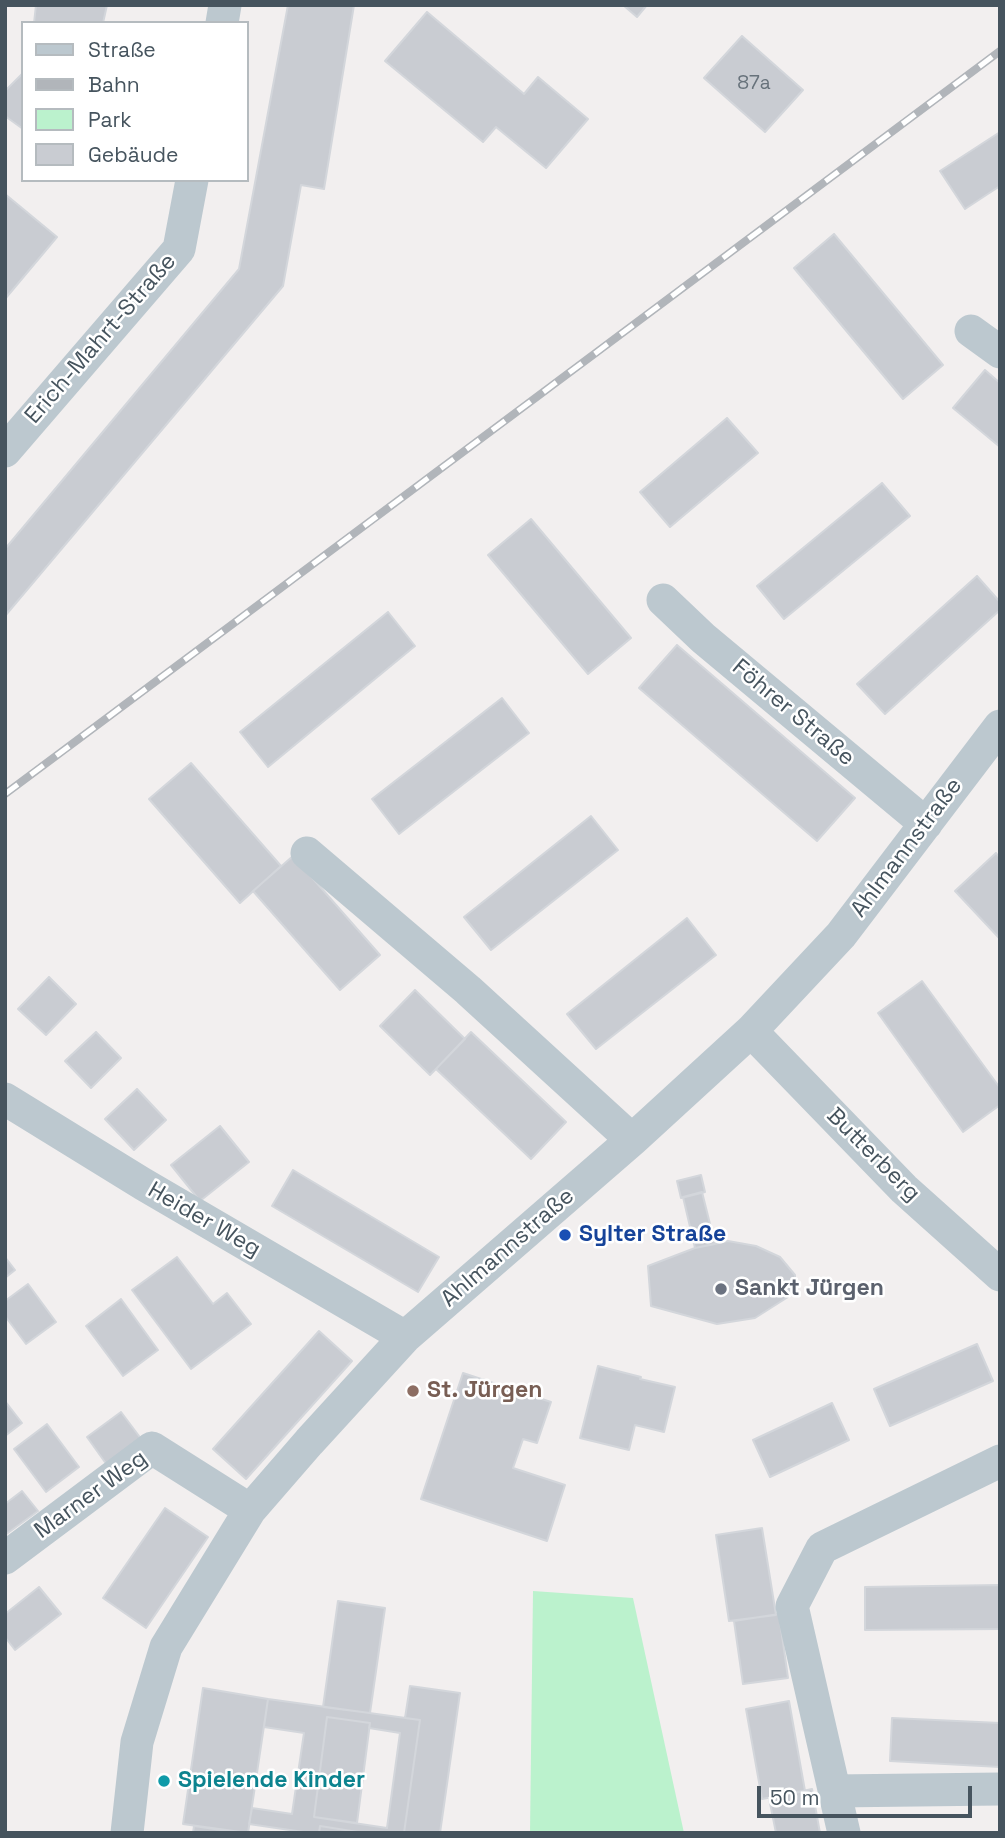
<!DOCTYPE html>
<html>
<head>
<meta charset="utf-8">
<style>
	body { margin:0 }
	#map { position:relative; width:1005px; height:1838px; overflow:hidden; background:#f2efef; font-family:"Space Grotesk",sans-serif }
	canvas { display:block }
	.frame { position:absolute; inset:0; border:7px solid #46545e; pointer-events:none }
	.legend { position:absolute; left:21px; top:21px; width:228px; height:161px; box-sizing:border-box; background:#fff; border:2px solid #b5bbbf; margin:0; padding:9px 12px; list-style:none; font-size:21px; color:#46545e }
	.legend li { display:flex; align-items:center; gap:14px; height:35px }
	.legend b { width:35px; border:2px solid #b5bbbf }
	.scale { position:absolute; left:757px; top:1786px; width:215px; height:32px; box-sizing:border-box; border:4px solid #46545e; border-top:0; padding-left:9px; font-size:21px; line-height:24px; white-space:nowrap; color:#46545e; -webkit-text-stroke:5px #fff; paint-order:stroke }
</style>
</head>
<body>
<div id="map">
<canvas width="1005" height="1838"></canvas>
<div class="frame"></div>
<ul class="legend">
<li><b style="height:9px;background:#bcc8cf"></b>Straße</li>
<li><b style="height:9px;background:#b1b5ba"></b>Bahn</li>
<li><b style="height:19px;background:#bbf2cd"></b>Park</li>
<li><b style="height:19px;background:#c9ccd2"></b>Gebäude</li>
</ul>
<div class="scale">50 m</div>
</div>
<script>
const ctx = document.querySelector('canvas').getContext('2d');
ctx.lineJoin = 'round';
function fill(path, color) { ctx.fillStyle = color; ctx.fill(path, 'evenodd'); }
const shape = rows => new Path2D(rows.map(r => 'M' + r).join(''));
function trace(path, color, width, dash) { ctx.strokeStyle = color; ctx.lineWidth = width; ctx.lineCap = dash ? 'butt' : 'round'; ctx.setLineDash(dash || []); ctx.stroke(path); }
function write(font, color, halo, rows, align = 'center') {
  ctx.font = font + ' "Space Grotesk",sans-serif'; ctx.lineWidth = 5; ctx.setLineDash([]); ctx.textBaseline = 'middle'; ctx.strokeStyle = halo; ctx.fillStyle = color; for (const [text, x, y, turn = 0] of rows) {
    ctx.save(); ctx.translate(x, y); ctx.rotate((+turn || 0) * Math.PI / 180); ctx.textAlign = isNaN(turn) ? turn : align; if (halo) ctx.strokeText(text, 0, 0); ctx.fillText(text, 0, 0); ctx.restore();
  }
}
fill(shape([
	[533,1591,633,1598,684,1833,530,1833]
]), '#bbf2cd');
const building = shape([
	[36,5,107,5,103,23,34,23,36,5],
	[288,5,354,5,324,189,301,185,283,286,5,616,5,549,239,269,288,5],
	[623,5,647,5,637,17,623,5],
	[427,12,524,94,538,77,588,119,546,168,496,127,483,142,385,61,427,12],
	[742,36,803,90,765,132,704,78,742,36],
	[23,73,23,129,5,116,5,91,23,73],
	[1000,132,1000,186,965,209,940,171,1000,132],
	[5,194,57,237,5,299,5,194],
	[834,234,943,365,903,399,794,268,834,234],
	[985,370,1000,383,1000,447,953,408,985,370],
	[727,418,758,453,670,527,640,492,727,418],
	[882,483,910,516,784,619,757,586,882,483],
	[531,519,631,638,588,674,488,555,531,519],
	[977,576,1000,602,1000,610,885,714,857,684,977,576],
	[388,612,415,646,268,767,240,732,388,612],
	[677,645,855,798,817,841,639,688,677,645],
	[502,698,529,733,399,834,372,799,502,698],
	[191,763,281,866,240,903,149,799,191,763],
	[591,816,618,850,491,950,464,917,591,816],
	[996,853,1000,858,1000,939,955,891,996,853],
	[293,856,380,955,340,990,253,891,293,856],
	[687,918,716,955,596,1049,567,1014,687,918],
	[49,977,76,1004,46,1035,18,1009,49,977],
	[922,981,1000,1088,1000,1105,963,1132,878,1013,922,981],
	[415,990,465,1039,430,1075,380,1026,415,990],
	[96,1032,121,1058,91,1088,65,1061,96,1032],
	[471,1032,566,1122,531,1159,436,1069,471,1032],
	[137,1089,166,1120,134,1150,105,1119,137,1089],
	[220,1126,249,1162,200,1201,171,1165,220,1126],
	[293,1170,439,1257,418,1292,272,1206,293,1170],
	[701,1175,705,1192,681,1198,677,1181,701,1175],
	[702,1192,715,1244,695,1248,683,1197,702,1192],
	[728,1241,756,1246,780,1257,795,1275,795,1280,788,1297,755,1318,717,1324,651,1306,648,1266,695,1248,728,1241],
	[5,1257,15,1270,5,1278,5,1257],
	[177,1257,213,1304,227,1293,251,1324,191,1369,132,1290,177,1257],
	[28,1284,56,1322,26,1344,5,1316,5,1301,28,1284],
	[121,1299,158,1350,123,1376,86,1326,121,1299],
	[319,1331,352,1361,246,1479,213,1449,319,1331],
	[977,1344,993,1381,890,1426,874,1389,977,1344],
	[598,1366,641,1377,640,1379,675,1387,664,1432,635,1425,629,1450,580,1438,598,1366],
	[463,1373,551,1402,537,1443,523,1439,513,1468,565,1485,547,1541,421,1499,463,1373],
	[5,1401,22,1423,5,1436,5,1401],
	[832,1403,849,1440,770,1477,753,1440,832,1403],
	[121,1412,142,1440,107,1465,87,1437,121,1412],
	[47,1424,79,1467,46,1492,14,1449,47,1424],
	[22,1491,38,1511,5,1535,5,1504,22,1491],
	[165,1508,208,1537,146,1628,103,1598,165,1508],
	[762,1528,776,1615,729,1621,716,1535,762,1528],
	[1000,1585,1000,1629,865,1630,865,1587,1000,1585],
	[39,1587,61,1614,15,1650,5,1637,5,1614,39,1587],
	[338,1601,385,1608,370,1713,323,1707,338,1601],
	[779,1614,788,1678,743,1684,734,1621,779,1614],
	[410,1686,460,1693,440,1833,404,1833,420,1720,405,1718,410,1686],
	[203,1688,268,1699,248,1833,183,1824,203,1688],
	[268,1699,420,1720,404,1833,364,1833,320,1826,319,1833,310,1833,249,1824,252,1808,292,1814,304,1733,264,1727,268,1699],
	[327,1717,370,1723,369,1728,400,1733,387,1828,314,1817,327,1717],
	[789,1701,805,1791,762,1799,746,1709,789,1701],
	[327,1717,370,1723,357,1823,314,1817,327,1717],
	[892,1718,1000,1723,1000,1767,890,1761,892,1718],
	[812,1789,820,1833,776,1833,769,1798,812,1789],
	[194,1826,241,1833,193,1833,194,1826],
	[320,1826,364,1833,319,1833,320,1826]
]);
fill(building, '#c9ccd2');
trace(building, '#d3d6db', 2);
trace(shape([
	[222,23,225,5],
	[971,331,1000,352],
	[5,451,179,249,192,180],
	[663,600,703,638,926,824],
	[307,853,468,990,632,1140],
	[751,1031,904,1189,1000,1275],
	[5,1099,143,1184,405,1337],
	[5,1558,152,1448,250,1510],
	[834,1791,1000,1789],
	[127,1833,137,1742,166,1647,250,1510,309,1442,405,1337,632,1140,751,1031,841,935,1000,726],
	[844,1833,792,1606,822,1548,1000,1461]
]), '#bcc8cf', 33);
const rail = shape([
	[5,794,1000,51]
]);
trace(rail, '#b1b5ba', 8);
trace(rail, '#fff', 5, [16]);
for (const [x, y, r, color] of [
	[565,1235,7,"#1a4fb4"],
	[721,1289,7,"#6b7280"],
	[413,1391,7,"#8d6e63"],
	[164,1781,7,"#0f9aa8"]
]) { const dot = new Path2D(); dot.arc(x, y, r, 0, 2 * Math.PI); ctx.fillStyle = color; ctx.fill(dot); trace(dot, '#fff', 2.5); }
write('19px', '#67727b', null, [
	["87a",754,84]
]);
write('23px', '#46545e', '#fff', [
	["Erich-Mahrt-Straße",101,339,-49],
	["Föhrer Straße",793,713,40],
	["Ahlmannstraße",907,848,-53],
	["Butterberg",873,1155,45],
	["Heider Weg",204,1220,30],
	["Ahlmannstraße",508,1248,-41],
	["Marner Weg",91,1495,-36]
]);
write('bold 23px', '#164399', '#fff', [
	["Sylter Straße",579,1235]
], 'left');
write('bold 23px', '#5b616d', '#fff', [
	["Sankt Jürgen",735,1289]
], 'left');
write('bold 23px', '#785e54', '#fff', [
	["St. Jürgen",427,1391]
], 'left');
write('bold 23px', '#0d838f', '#fff', [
	["Spielende Kinder",178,1781]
], 'left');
</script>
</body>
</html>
